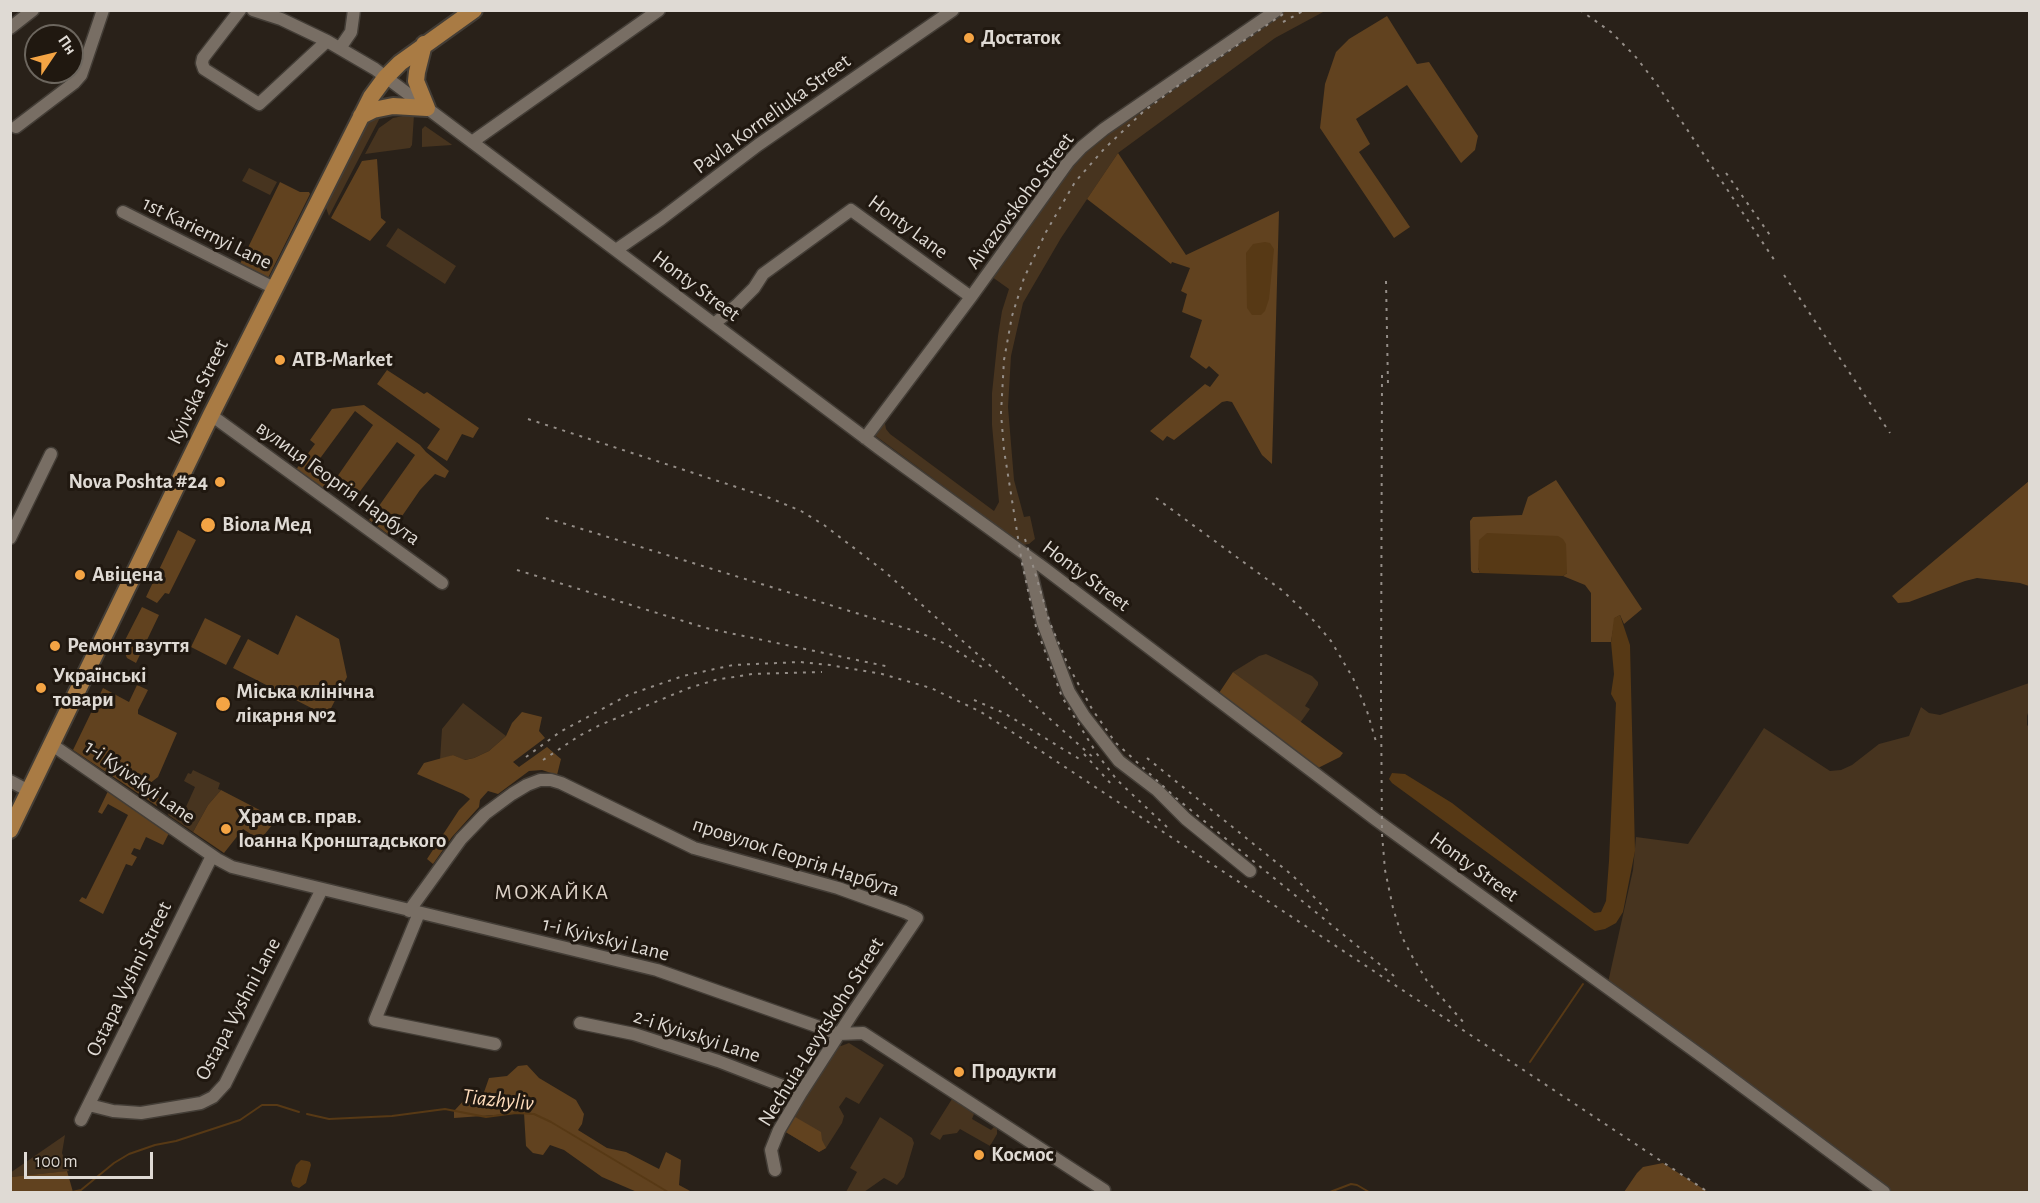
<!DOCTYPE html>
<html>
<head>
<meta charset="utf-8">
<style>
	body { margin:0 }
	#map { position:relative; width:2040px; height:1203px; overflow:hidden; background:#292119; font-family:"Alegreya Sans",sans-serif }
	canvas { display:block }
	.frame { position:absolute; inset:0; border:12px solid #dfdad4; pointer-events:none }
	.north { position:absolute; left:24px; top:24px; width:60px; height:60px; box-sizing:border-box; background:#201810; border:2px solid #6c665e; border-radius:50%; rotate:55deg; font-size:16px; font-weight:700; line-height:24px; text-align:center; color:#dfdad4 }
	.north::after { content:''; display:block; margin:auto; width:21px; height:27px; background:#f4a444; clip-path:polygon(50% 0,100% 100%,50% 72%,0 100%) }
	.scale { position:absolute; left:24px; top:1152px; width:129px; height:27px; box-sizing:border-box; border:3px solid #dfdad4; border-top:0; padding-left:8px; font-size:18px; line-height:21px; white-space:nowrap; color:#dfdad4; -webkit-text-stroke:4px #201810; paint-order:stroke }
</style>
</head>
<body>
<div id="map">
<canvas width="2040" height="1203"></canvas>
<div class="frame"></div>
<div class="north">Пн</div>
<div class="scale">100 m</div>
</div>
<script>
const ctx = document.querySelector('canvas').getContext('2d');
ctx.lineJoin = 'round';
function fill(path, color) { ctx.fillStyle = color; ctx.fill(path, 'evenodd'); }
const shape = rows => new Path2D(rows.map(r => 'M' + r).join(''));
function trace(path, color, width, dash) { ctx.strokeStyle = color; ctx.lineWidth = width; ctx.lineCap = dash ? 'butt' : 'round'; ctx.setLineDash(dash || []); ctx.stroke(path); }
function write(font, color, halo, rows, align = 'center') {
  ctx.font = font + ' "Alegreya Sans",sans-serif'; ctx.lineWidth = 6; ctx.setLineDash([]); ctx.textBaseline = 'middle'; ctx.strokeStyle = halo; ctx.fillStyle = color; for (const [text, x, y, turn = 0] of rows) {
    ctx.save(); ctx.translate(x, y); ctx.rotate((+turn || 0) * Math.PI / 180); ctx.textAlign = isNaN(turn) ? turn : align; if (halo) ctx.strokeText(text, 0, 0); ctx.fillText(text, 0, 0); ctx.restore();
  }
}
fill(shape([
	[1276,11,1325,11,1275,38,1118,153,1061,238,1023,303,1011,356,1008,407,1014,480,1024,517,1030,516,1035,539,1029,544,1023,545,873,434,884,418,886,429,890,434,994,511,999,502,992,425,992,393,998,336,1002,311,1009,289,988,274,1068,162],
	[383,112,329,216,325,205,364,126,373,115],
	[408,115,414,115,412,145,410,148,365,154,379,128,393,118],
	[425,126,451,144,452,145,422,147,422,129],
	[249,168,277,182,270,195,242,181],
	[398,228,456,266,445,284,386,246],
	[1266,654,1312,676,1318,682,1318,685,1305,706,1310,709,1300,723,1233,672,1259,656],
	[2029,683,2029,710,2027,716,2027,726,2029,724,2029,1192,1884,1192,1607,987,1633,870,1636,837,1688,844,1764,728,1830,771,1841,770,1852,765,1879,744,1909,736,1921,707,1929,713,1940,715],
	[463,703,506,736,489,751,474,758,464,760,453,755,440,760,442,729],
	[193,770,220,783,218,789,221,790,208,805,193,832,168,815,170,811,181,818,195,787,184,781,188,773,191,774],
	[849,1043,884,1065,859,1104,846,1097,839,1107,844,1116,842,1123,826,1148,819,1152,784,1131,836,1045,841,1046],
	[952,1099,974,1114,972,1119,991,1130,994,1127,997,1129,997,1134,990,1146,960,1129,957,1133,943,1135,940,1140,930,1134],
	[880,1117,912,1138,914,1143,904,1177,897,1185,884,1178,864,1192,846,1192,857,1172,850,1168],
	[65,1135,62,1153,69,1171,11,1177,10,1173]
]), '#47341f');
fill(shape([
	[1387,16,1417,64,1429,62,1478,136,1475,150,1461,163,1407,85,1356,119,1370,144,1359,152,1410,227,1394,238,1320,128,1325,84,1336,52,1349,39],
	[1118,153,1186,255,1279,211,1272,464,1262,455,1232,402,1227,401,1222,402,1174,440,1167,436,1163,441,1150,431,1205,384,1210,387,1219,375,1209,366,1206,369,1190,357,1202,320,1182,312,1187,294,1181,291,1190,268,1172,262,1171,264,1087,199],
	[377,159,381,218,386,222,370,241,331,218,362,161],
	[280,182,300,192,309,192,310,194,267,280,239,266],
	[387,370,424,394,427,392,479,428,473,438,462,434,447,461,427,448,440,429,377,384],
	[364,405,420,445,426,452,449,471,445,478,435,474,420,490,389,535,369,520,415,455,397,442,352,502,330,487,373,425,355,411,310,472,326,483,321,489,295,471,315,444,310,440,332,409],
	[1556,480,1642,609,1624,624,1620,615,1615,618,1611,642,1591,642,1591,593,1585,585,1563,576,1567,573,1478,568,1480,573,1473,573,1471,571,1470,521,1473,517,1522,515,1528,497],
	[2029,481,2029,586,2020,583,1977,578,1965,581,1909,602,1898,603,1892,596],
	[178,530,196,540,169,594,165,593,157,603,146,597],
	[142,607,159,615,136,663,127,658,122,646],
	[296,615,339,639,347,677,327,716,233,668,248,639,278,655],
	[205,618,241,636,226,665,191,647],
	[1233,672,1343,753,1340,757,1318,768,1219,693],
	[137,685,148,690,138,710,138,714,177,733,158,777,149,784,150,793,160,799,157,806,73,750,103,688,129,702],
	[522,712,542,717,539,731,545,738,513,762,519,767,547,747,561,759,557,775,542,770,529,771,498,794,488,791,480,800,479,807,452,837,433,864,427,859,459,810,470,799,463,794,417,774,424,763,453,755,465,760,474,758,489,751,506,736,512,723],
	[109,789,170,831,163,845,146,837,140,850,134,848,131,854,137,857,132,866,126,864,103,914,79,901,82,897,86,899,128,815,108,804,102,814,98,812],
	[221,790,277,819,260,840,243,829,224,853,193,832,208,805],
	[527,1065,539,1078,576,1100,584,1114,582,1124,578,1130,607,1148,626,1152,659,1169,666,1152,681,1160,679,1185,692,1192,637,1192,602,1177,564,1150,550,1145,543,1155,533,1153,526,1146,524,1113,454,1118,454,1111,466,1098,483,1095,489,1078,507,1076,518,1066],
	[790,1114,821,1132,822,1140,826,1148,819,1152,784,1131],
	[1663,1163,1708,1192,1624,1192,1637,1173,1643,1167],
	[67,1171,73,1192,11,1192,11,1177]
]), '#61421f');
fill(shape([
	[1265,242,1270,243,1274,249,1269,299,1265,311,1261,315,1252,315,1247,308,1246,253,1253,244],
	[1487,533,1558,536,1563,539,1566,544,1567,573,1563,576,1480,573,1478,568,1479,540],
	[1620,615,1630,645,1635,851,1623,912,1616,923,1605,929,1595,931,1392,783,1389,779,1392,773,1405,774,1452,803,1591,911,1594,913,1601,912,1606,901,1609,861,1616,703,1611,694,1614,674,1611,642,1614,618],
	[301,1160,307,1161,310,1162,311,1165,306,1183,299,1188,293,1186,291,1181,296,1165]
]), '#573915');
trace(shape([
	[1530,1062,1583,984],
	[307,1114,329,1119,392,1116,445,1109,486,1117,516,1113,534,1114,551,1122,668,1192],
	[72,1192,81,1190,114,1163,129,1154,155,1145,176,1141,240,1120,262,1105,277,1105,299,1112],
	[1330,1192,1351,1184,1357,1185,1369,1192]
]), '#573915', 2);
const minor = shape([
	[240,10,203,58,202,63,204,69,259,104,327,41],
	[253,10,281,19,327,41,375,69,880,449,1044,568,1375,819,1707,1060,1884,1192],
	[10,28,33,10],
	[340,48,351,32,354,10],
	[16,127,74,83,81,75,103,10],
	[472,142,659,10],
	[123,212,274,288],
	[616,250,661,219,758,145,953,10],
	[714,324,738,304,754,288,763,274,851,210,971,297],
	[211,415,442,583],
	[865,438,971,297,1068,162,1082,147,1104,129,1277,10],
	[10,538,51,454],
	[1027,556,1043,623,1069,692,1084,716,1119,761,1157,790,1186,819,1250,871],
	[51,744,217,859,232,867,657,970,839,1034,863,1033,1104,1190],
	[10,781,29,791],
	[409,911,461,839,485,814,512,794,527,785,540,780,551,780,561,783,694,848,838,888,905,912,917,918,852,1014,801,1093,779,1130,771,1150,775,1170],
	[419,913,375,1020,495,1044],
	[580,1023,634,1034,718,1061,801,1093],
	[89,1105,113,1111,141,1113,201,1103,213,1097,225,1084,322,889],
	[81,1120,212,856]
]);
const major = shape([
	[361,116,373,110,393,106,427,108,416,81,417,72,424,44],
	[10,830,211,415,371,97,385,78,400,63,474,10]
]);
trace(minor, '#433d36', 15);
trace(major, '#433d36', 20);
trace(minor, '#786e64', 12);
trace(major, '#a97b44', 16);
trace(shape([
	[1580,10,1611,32,1635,56,1656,83,1775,261],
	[1283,22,1305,10],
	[1726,173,1772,238],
	[1784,275,1890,433],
	[1386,281,1388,385],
	[1382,375,1381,697,1382,834,1385,870,1393,908,1402,937,1413,958,1427,981,1465,1024],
	[528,419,770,498,801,511,824,525,884,571,1095,759],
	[1156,498,1283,591,1315,622,1331,641,1353,678,1367,711,1377,745],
	[546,518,918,632,948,645,982,667],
	[1025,539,1050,623,1068,665,1092,709,1115,742,1176,798,1394,976],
	[517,570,706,628,890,667],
	[974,700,1004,713,1081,760],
	[1084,754,1112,785],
	[526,757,560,732,628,695,683,676,733,665,800,662,830,665,882,674,931,688,981,712,1006,728,1708,1192],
	[1147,758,1292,875,1331,914],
	[543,760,579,736,600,725,689,688,715,680,752,674,822,672],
	[1167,827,1117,780,1097,754,1062,697,1036,627,1022,563,1004,450,1001,413,1004,360,1012,316,1024,278,1046,232,1075,182,1104,149,1144,111,1183,82,1289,10]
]), '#958e88', 2, [3, 6]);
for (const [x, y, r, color] of [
	[969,38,6,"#f4a444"],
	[280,360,6,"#f4a444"],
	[220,482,6,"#f4a444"],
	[208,525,8,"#f4a444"],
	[80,575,6,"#f4a444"],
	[55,646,6,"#f4a444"],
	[41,688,6,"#f4a444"],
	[223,704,8,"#f4a444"],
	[226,829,6,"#f4a444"],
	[959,1072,6,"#f4a444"],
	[979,1155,6,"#f4a444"]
]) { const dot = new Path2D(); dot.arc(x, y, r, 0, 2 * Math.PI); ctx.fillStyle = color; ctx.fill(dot); trace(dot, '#201810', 2); }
write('bold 21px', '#dfdad4', '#201810', [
	["Достаток",981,38],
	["ATB-Market",292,360],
	["Nova Poshta #24",208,482,"right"],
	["Віола Мед",222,525],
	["Авіцена",92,575],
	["Ремонт взуття",67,646],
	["Українські",53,676],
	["товари",53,700],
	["Міська клінічна",236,692],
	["лікарня №2",236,716],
	["Храм св. прав.",238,817],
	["Іоанна Кронштадського",238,841],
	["Продукти",971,1072],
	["Космос",991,1155]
], 'left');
write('21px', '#dfdad4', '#201810', [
	["Pavla Korneliuka Street",772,114,-36],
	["Aivazovskoho Street",1020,201,-53],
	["Honty Lane",908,227,36],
	["1st Kariernyi Lane",207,233,26],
	["Honty Street",696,286,37],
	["Kyivska Street",198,392,-64],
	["вулиця Георгія Нарбута",338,483,36],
	["Honty Street",1086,576,37],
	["1-i Kyivskyi Lane",140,782,35],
	["провулок Георгія Нарбута",796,857,18],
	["Honty Street",1474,867,36],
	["1-i Kyivskyi Lane",606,939,14],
	["Ostapa Vyshni Street",129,979,-64],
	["Ostapa Vyshni Lane",238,1009,-62],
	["Nechuia-Levytskoho Street",821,1032,-58],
	["2-i Kyivskyi Lane",697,1036,18]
]);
ctx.letterSpacing = '1.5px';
write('22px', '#dcd1c6', '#201810', [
	["МОЖАЙКА",552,892]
]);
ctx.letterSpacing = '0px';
write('italic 22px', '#fedcbb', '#201810', [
	["Tiazhyliv",498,1100,6]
]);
</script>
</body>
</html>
